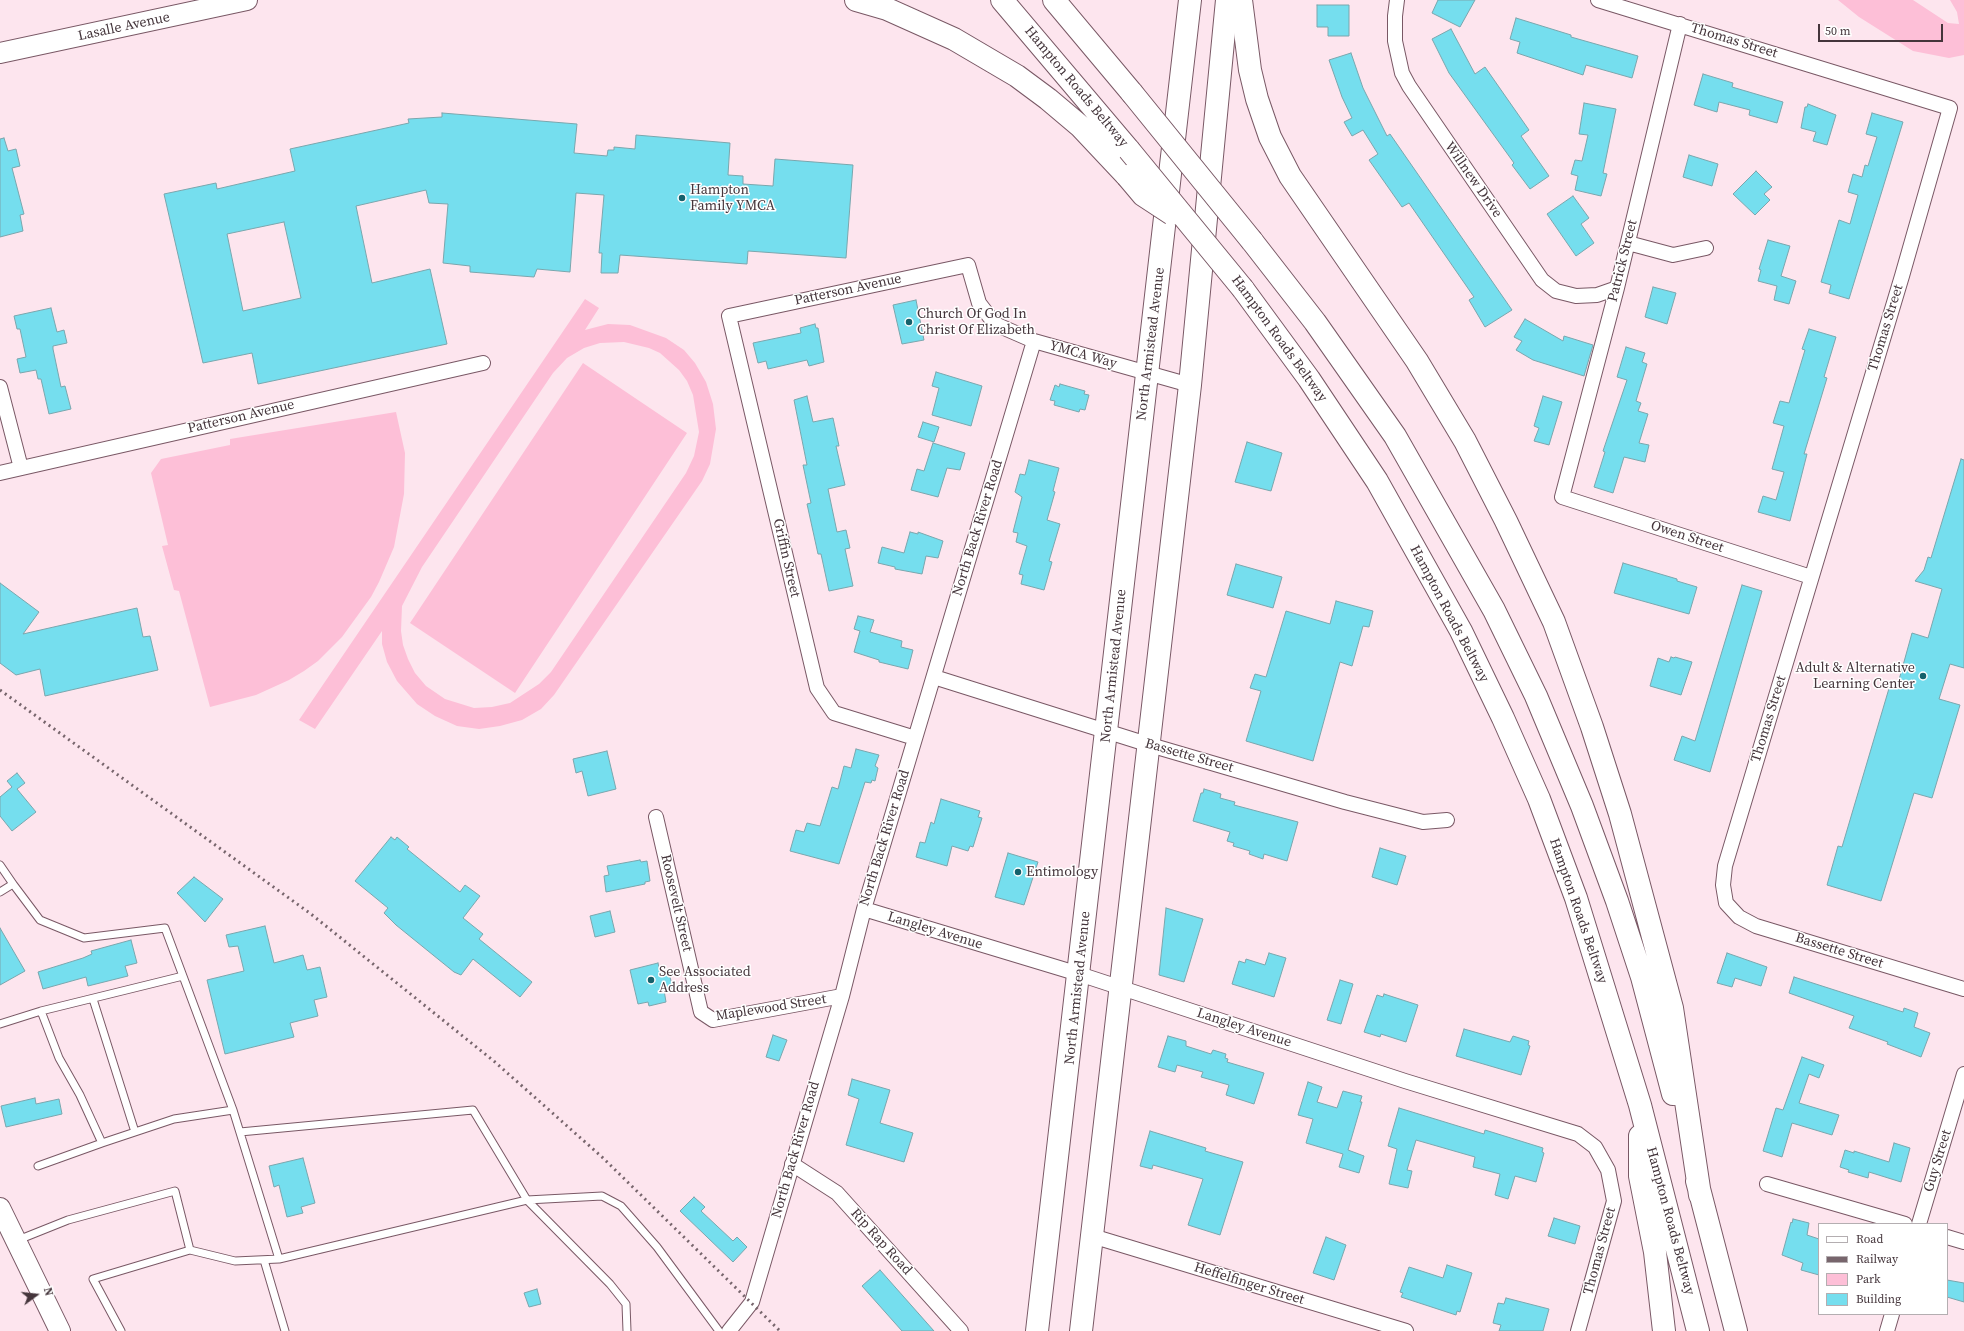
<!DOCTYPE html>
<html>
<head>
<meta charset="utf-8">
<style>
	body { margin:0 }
	#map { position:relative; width:1964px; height:1331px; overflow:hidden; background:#fde5ee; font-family:"Source Serif 4",serif }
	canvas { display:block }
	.legend { position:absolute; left:1818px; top:1223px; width:130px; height:92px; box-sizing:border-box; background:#fff; border:1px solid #b4aeb1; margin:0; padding:5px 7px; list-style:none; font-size:12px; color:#44353b }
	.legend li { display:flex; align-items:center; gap:8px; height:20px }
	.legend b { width:20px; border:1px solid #b4aeb1 }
	.north { position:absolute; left:16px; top:1275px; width:40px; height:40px; -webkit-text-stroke:3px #fff; paint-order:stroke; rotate:75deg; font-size:11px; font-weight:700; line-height:16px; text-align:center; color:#44353b }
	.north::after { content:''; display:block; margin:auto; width:14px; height:18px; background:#44353b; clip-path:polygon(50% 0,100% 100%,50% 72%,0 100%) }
	.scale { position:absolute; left:1818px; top:24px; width:125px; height:18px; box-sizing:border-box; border:2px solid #44353b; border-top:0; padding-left:5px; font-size:12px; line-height:14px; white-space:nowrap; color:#44353b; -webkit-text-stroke:3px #fff; paint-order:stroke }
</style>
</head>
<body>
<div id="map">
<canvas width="1964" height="1331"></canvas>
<ul class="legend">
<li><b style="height:5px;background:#fff"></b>Road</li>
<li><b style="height:5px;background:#77656c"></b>Railway</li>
<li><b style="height:11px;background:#fdbfd7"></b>Park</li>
<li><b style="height:11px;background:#75deee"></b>Building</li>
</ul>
<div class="north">N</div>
<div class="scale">50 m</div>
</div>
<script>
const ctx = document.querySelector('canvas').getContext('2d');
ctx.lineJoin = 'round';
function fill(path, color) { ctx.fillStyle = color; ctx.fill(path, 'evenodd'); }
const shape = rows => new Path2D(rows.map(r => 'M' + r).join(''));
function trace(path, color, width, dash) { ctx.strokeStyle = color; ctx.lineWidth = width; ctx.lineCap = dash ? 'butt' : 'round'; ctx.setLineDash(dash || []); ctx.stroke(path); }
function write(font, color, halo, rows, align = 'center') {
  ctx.font = font + ' "Source Serif 4",serif'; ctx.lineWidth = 3; ctx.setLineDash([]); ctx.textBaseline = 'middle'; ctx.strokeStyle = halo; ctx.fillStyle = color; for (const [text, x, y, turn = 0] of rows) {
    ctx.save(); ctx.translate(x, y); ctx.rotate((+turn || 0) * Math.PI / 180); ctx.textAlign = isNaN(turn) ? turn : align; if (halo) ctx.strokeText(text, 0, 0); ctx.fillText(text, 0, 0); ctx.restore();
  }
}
fill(shape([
	[1838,0,1913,0,1948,23,1959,24,1957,12,1950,0,1964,0,1964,55,1949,58,1913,51,1859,17],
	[585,299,599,308,585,330,608,324,630,325,666,338,684,350,695,363,706,382,713,404,716,429,710,464,702,481,554,695,541,709,522,720,500,726,479,729,457,726,435,716,417,704,397,681,387,662,382,644,382,631,315,729,299,720],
	[624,342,649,348,660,353,679,370,687,381,693,395,699,432,694,456,686,473,551,672,539,684,510,703,492,707,474,708,445,699,426,686,415,673,408,659,403,645,401,631,402,606,422,567,553,373,567,358,584,348,600,343],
	[583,363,687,433,515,693,410,623],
	[396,412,405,453,404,494,394,547,379,582,371,597,342,637,318,661,304,671,289,680,256,695,210,707,179,591,174,590,162,546,168,545,151,473,161,459,230,445,230,439]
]), '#fdbfd7');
const building = shape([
	[1438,0,1475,0,1460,27,1432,13,1438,0],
	[1317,5,1349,5,1349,36,1328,36,1328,27,1317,27,1317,5],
	[1516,18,1571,35,1571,37,1638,56,1632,78,1586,65,1583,75,1517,53,1520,42,1510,39,1516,18],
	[1451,29,1475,74,1485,67,1529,130,1521,136,1549,176,1530,189,1512,165,1514,163,1449,73,1432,39,1451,29],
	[1351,53,1363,88,1387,136,1390,134,1512,310,1485,327,1469,300,1474,297,1409,203,1402,207,1369,160,1378,154,1363,130,1352,136,1344,122,1352,118,1342,97,1329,60,1351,53],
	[1703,74,1733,83,1732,87,1783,102,1777,123,1749,115,1750,110,1719,102,1717,112,1694,105,1703,74],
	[1584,103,1616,109,1603,173,1607,174,1601,196,1575,190,1578,176,1571,174,1575,160,1582,161,1588,135,1579,134,1584,103],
	[1808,104,1836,115,1827,145,1813,141,1816,132,1801,128,1805,107,1807,107,1808,104],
	[442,113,577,124,574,153,607,156,608,150,614,150,614,147,635,149,636,135,730,143,728,175,743,176,743,184,773,186,775,159,853,165,846,258,748,251,747,264,620,255,618,273,601,273,602,253,599,253,604,195,576,193,570,272,537,269,534,277,470,272,470,266,443,263,448,204,429,203,426,190,356,206,372,283,430,269,447,344,258,384,252,353,203,363,164,194,216,183,217,189,295,171,290,149,409,123,408,119,442,117,442,113],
	[284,222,301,298,243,311,227,234,284,222],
	[1872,113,1903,122,1849,299,1829,293,1831,285,1821,282,1839,220,1850,224,1858,195,1848,192,1853,174,1862,177,1865,165,1868,166,1877,137,1866,134,1872,113],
	[4,138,8,151,16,149,20,166,12,168,24,214,20,215,23,231,0,237,0,139,4,138],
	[1689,155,1718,164,1712,186,1683,177,1689,155],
	[1756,171,1772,187,1764,194,1770,200,1755,215,1733,194,1756,171],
	[1573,196,1589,218,1581,224,1594,243,1576,256,1547,214,1573,196],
	[1768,240,1790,246,1781,276,1796,281,1789,304,1774,300,1777,286,1758,281,1761,270,1759,269,1768,240],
	[1653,287,1676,293,1667,324,1645,317,1653,287],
	[916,300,924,340,902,344,893,305,916,300],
	[51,308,57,332,64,330,67,343,53,346,53,349,61,387,65,386,71,409,49,414,41,379,38,379,36,370,20,373,17,359,26,357,20,329,17,329,14,316,51,308],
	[1525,319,1563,341,1564,336,1593,345,1584,376,1533,360,1516,350,1522,341,1514,337,1525,319],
	[815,324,816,328,818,328,824,362,809,366,807,360,768,369,766,361,758,363,753,343,801,333,800,328,815,324],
	[1809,329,1836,337,1824,377,1827,378,1804,454,1807,454,1790,521,1758,512,1763,496,1776,500,1784,472,1772,469,1784,426,1773,423,1780,401,1789,403,1805,350,1802,349,1809,329],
	[1626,347,1645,353,1642,362,1647,364,1636,401,1641,403,1638,411,1648,414,1639,443,1649,445,1645,462,1624,457,1613,493,1594,487,1605,452,1603,451,1627,380,1617,377,1626,347],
	[936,372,982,386,971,426,932,415,939,388,932,386,936,372],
	[1060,384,1085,391,1084,394,1089,395,1085,410,1080,409,1079,412,1054,405,1055,401,1050,400,1055,385,1059,387,1060,384],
	[807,396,813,422,833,418,839,446,836,446,845,485,828,489,837,532,846,530,850,548,845,549,853,586,829,591,821,554,818,554,807,504,811,503,803,465,807,465,794,400,807,396],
	[1543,396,1562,402,1549,445,1534,441,1539,428,1534,426,1543,396],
	[923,422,939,427,934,442,918,437,923,422],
	[1247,442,1282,453,1271,491,1235,482,1247,442],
	[933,443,965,453,960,470,947,468,938,497,911,490,917,469,924,471,933,443],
	[1961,459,1964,460,1964,668,1950,664,1939,699,1960,705,1932,798,1914,793,1881,901,1827,885,1838,846,1842,847,1890,685,1897,687,1912,633,1928,638,1942,589,1915,581,1924,570,1928,557,1931,558,1961,459],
	[1029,460,1059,468,1053,491,1055,492,1047,520,1060,524,1049,561,1052,562,1044,590,1021,584,1023,575,1019,574,1027,546,1016,542,1018,533,1013,532,1022,497,1015,492,1020,474,1025,475,1029,460],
	[910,532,918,534,918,532,943,541,938,558,926,556,922,574,895,569,895,567,878,563,882,547,904,553,910,532],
	[1623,563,1677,579,1677,581,1697,587,1689,614,1614,593,1623,563],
	[1236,564,1282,577,1273,608,1227,595,1236,564],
	[0,583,39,612,23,634,137,608,143,637,150,636,158,670,45,696,40,669,16,675,0,663,0,583],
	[1742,585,1762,591,1710,772,1674,760,1682,736,1695,741,1742,585],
	[1336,601,1373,611,1369,627,1363,626,1352,666,1340,662,1313,761,1246,741,1261,691,1250,688,1255,674,1266,677,1286,611,1330,624,1336,601],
	[858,616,874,620,870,632,902,641,901,647,913,650,908,669,879,662,879,660,854,652,860,631,854,629,858,616],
	[1671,657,1674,658,1675,657,1692,662,1681,695,1650,686,1658,658,1669,662,1671,657],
	[856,749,879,755,875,766,878,768,875,781,872,780,871,783,865,782,839,864,790,851,796,830,804,832,807,823,820,826,832,787,838,789,844,766,851,768,856,749],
	[607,751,616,789,588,796,582,771,576,773,573,759,607,751],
	[17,773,25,783,17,789,36,812,12,831,0,816,0,797,12,787,7,781,17,773],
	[1204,789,1221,794,1220,798,1235,802,1234,805,1298,822,1287,861,1264,854,1263,859,1249,854,1250,851,1233,846,1234,843,1227,841,1230,832,1193,821,1201,793,1203,793,1204,789],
	[941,799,980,811,978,817,982,818,973,847,970,846,968,851,952,846,947,866,916,857,920,842,925,843,931,822,934,824,941,799],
	[391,837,395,840,397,837,409,847,407,849,460,892,465,885,480,896,463,918,483,934,479,939,532,982,520,997,473,959,461,975,454,972,396,925,384,913,388,908,355,881,391,837],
	[1380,848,1406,856,1397,885,1372,877,1380,848],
	[1008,853,1038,862,1024,905,995,897,1008,853],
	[640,860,641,862,647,861,650,881,645,882,645,884,606,892,604,876,609,875,607,866,640,860],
	[194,877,223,899,205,922,177,893,194,877],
	[1166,908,1203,919,1184,982,1159,975,1166,908],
	[610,911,615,932,595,937,590,916,610,911],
	[265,926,274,963,303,955,307,970,320,967,327,997,314,1000,318,1016,290,1023,294,1037,225,1054,207,980,244,971,238,946,229,947,226,935,265,926],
	[0,928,25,971,0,985,0,928],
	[131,940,137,963,125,966,128,976,88,986,86,977,43,989,38,972,83,958,92,954,91,951,131,940],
	[1269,953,1286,958,1274,997,1232,984,1239,961,1245,963,1246,959,1265,965,1269,953],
	[1727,953,1767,967,1761,986,1735,978,1732,987,1717,983,1727,953],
	[658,963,660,972,668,970,673,988,664,990,666,1002,649,1006,648,1002,638,1004,630,970,658,963],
	[1794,977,1903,1012,1904,1008,1918,1013,1914,1027,1930,1033,1921,1057,1887,1044,1888,1042,1849,1028,1854,1016,1789,993,1794,977],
	[1340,980,1353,984,1341,1024,1327,1020,1340,980],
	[1384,994,1418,1005,1406,1042,1381,1034,1380,1037,1364,1032,1377,995,1383,997,1384,994],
	[1464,1029,1510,1042,1513,1036,1529,1041,1528,1045,1530,1046,1521,1075,1456,1056,1464,1029],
	[773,1035,787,1040,779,1061,766,1057,773,1035],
	[1168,1036,1186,1041,1186,1046,1211,1054,1213,1050,1226,1054,1225,1058,1228,1059,1227,1062,1264,1073,1254,1104,1226,1095,1229,1085,1201,1077,1203,1072,1177,1065,1175,1072,1158,1067,1168,1036],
	[1802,1057,1824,1065,1819,1078,1809,1074,1799,1103,1839,1115,1832,1135,1792,1123,1782,1157,1763,1151,1776,1108,1783,1110,1802,1057],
	[852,1079,890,1090,880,1123,913,1133,904,1162,846,1145,859,1099,848,1095,852,1079],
	[1308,1082,1322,1087,1317,1102,1337,1108,1343,1091,1362,1096,1360,1102,1362,1102,1348,1150,1364,1156,1359,1173,1339,1167,1343,1154,1306,1143,1313,1119,1298,1115,1308,1082],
	[35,1098,36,1104,59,1099,62,1114,6,1127,1,1106,35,1098],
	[1399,1108,1484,1134,1485,1130,1543,1148,1542,1152,1544,1153,1536,1182,1515,1176,1508,1199,1495,1195,1500,1174,1473,1167,1475,1157,1416,1140,1407,1170,1412,1171,1408,1188,1389,1184,1397,1149,1388,1146,1399,1108],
	[1150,1131,1206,1148,1205,1151,1243,1162,1220,1235,1188,1225,1203,1179,1153,1165,1152,1169,1140,1166,1150,1131],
	[1894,1143,1910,1148,1901,1182,1869,1172,1868,1178,1848,1172,1849,1170,1840,1167,1845,1150,1854,1153,1854,1151,1889,1162,1894,1143],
	[303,1158,315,1203,301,1207,303,1213,287,1217,279,1185,274,1187,269,1166,303,1158],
	[694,1197,705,1207,701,1211,733,1241,737,1237,747,1247,733,1262,680,1211,694,1197],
	[1554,1218,1580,1226,1575,1244,1548,1236,1554,1218],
	[1793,1219,1809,1223,1807,1235,1819,1239,1819,1275,1801,1270,1803,1263,1782,1255,1791,1222,1792,1223,1793,1219],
	[1326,1237,1346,1245,1334,1280,1313,1273,1326,1237],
	[1447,1265,1472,1273,1460,1312,1457,1311,1456,1315,1401,1297,1403,1293,1400,1292,1409,1267,1443,1278,1447,1265],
	[880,1270,934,1331,902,1331,862,1286,880,1270],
	[1947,1280,1964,1283,1964,1302,1947,1297,1947,1280],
	[537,1289,541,1304,529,1307,524,1293,537,1289],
	[1506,1298,1549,1309,1543,1331,1499,1331,1501,1325,1493,1323,1498,1303,1504,1304,1506,1298]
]);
fill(building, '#75deee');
trace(building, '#7aa6ad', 1);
const service = shape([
	[0,865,13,884,0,892],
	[13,884,40,920,84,938,165,928,233,1110],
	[93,999,135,1132],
	[41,1011,183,976],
	[0,1024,41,1011,59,1058,80,1095,102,1143,174,1119,233,1110,279,1259,235,1261,190,1250,175,1191,68,1220,18,1240],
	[240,1132,473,1110,527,1200,279,1259],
	[38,1166,102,1143],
	[527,1200,602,1196,621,1206,657,1247,719,1331],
	[527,1200,610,1284,626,1304,627,1331],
	[264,1260,285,1331],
	[121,1331,93,1279,190,1250]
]);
const minor = shape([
	[1397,0,1395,16,1395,41,1402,73,1409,86,1542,280,1556,291,1576,296,1597,295,1617,288],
	[1598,0,1950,108,1902,276,1725,866,1723,885,1726,903,1739,917,1756,926,1964,989],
	[1680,24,1617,288,1562,497,1811,577],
	[1628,243,1673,255,1706,248],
	[0,387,21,468],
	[0,473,483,363],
	[934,677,1150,745,1345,802,1423,822,1447,820],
	[915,738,834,713,817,688,729,316,968,265,979,303,995,324,1034,341,1190,385],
	[656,817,701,1012,713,1020,842,996],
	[864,909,1079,974,1405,1081,1578,1134,1595,1147,1608,1170,1614,1201,1578,1331],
	[792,1164,837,1193,961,1331],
	[1767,1184,1905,1224],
	[1919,1224,1964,1074],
	[1092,1236,1406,1331],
	[1947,1237,1964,1242],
	[729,1331,752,1302,842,996,864,909,1034,341],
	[1887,1331,1892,1314]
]);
const secondary = shape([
	[0,53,247,0],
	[0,1208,60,1331]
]);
const primary = shape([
	[1037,1331,1190,0],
	[1081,1331,1190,385,1227,0]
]);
const motorway = shape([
	[856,0,887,9,954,39,1017,76,1048,99,1080,126,1127,176],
	[1002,0,1129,150],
	[1054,0,1132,93],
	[1241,0,1250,70,1257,99,1270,137,1290,176,1417,361,1465,441,1506,521,1554,622,1592,727,1620,814,1672,1008,1700,1195],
	[1252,241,1315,322,1395,436,1494,610,1536,696,1582,806,1617,901,1642,977,1673,1094],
	[1243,289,1309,379,1377,481,1461,631,1503,718,1539,799,1576,898,1640,1105,1698,1331],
	[1640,1136,1640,1176,1655,1252,1664,1331],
	[1697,1181,1736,1331]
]);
trace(service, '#795865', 9);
trace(minor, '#795865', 16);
trace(secondary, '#795865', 22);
trace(primary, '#795865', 24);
trace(motorway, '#795865', 24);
trace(service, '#fff', 7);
trace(minor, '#fff', 14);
trace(secondary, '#fff', 20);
trace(primary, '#fff', 22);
trace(motorway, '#fff', 22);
trace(shape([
	[0,690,311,914,495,1062,602,1157,780,1331]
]), '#77656c', 3, [2, 4]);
const motorwayBridge = shape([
	[1132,93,1252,241],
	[1129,150,1243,289],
	[1127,176,1143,195,1172,214]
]);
trace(motorwayBridge, '#795865', 24, []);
trace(motorwayBridge, '#fff', 22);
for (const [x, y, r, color] of [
	[682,198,4,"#14616c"],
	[909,322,4,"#14616c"],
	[1923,676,4,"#14616c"],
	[1018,872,4,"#14616c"],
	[651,980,4,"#14616c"]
]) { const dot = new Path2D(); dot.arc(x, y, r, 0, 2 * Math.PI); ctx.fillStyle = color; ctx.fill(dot); trace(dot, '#fff', 1.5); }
write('14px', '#44353b', '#fff', [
	["Lasalle Avenue",124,27,-12],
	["Thomas Street",1734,41,17],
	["Hampton Roads Beltway",1076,87,50],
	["Willnew Drive",1473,180,55],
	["Patrick Street",1623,261,-76],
	["Patterson Avenue",848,290,-12],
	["Thomas Street",1886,328,-73],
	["Hampton Roads Beltway",1279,339,54],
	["North Armistead Avenue",1151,344,-83],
	["YMCA Way",1083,355,16],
	["Patterson Avenue",241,417,-13],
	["North Back River Road",978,528,-73],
	["Owen Street",1687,537,18],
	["Griffin Street",786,558,77],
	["Hampton Roads Beltway",1449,614,62],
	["North Armistead Avenue",1114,666,-84],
	["Thomas Street",1769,719,-73],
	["Bassette Street",1189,756,16],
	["North Back River Road",885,838,-73],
	["Roosevelt Street",676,903,77],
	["Hampton Roads Beltway",1578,911,71],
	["Langley Avenue",935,931,17],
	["Bassette Street",1839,951,17],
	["North Armistead Avenue",1078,988,-84],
	["Maplewood Street",771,1008,-9],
	["Langley Avenue",1244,1028,18],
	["North Back River Road",796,1150,-74],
	["Guy Street",1938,1161,-73],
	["Hampton Roads Beltway",1670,1221,75],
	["Rip Rap Road",881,1242,48],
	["Thomas Street",1600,1251,-75],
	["Heffelfinger Street",1249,1284,17]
]);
write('14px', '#44353b', '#fff', [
	["Hampton",690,190],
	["Family YMCA",690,206],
	["Church Of God In",917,314],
	["Christ Of Elizabeth",917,330],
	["Adult & Alternative",1915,668,"right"],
	["Learning Center",1915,684,"right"],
	["Entimology",1026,872],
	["See Associated",659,972],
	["Address",659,988]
], 'left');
</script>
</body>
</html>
